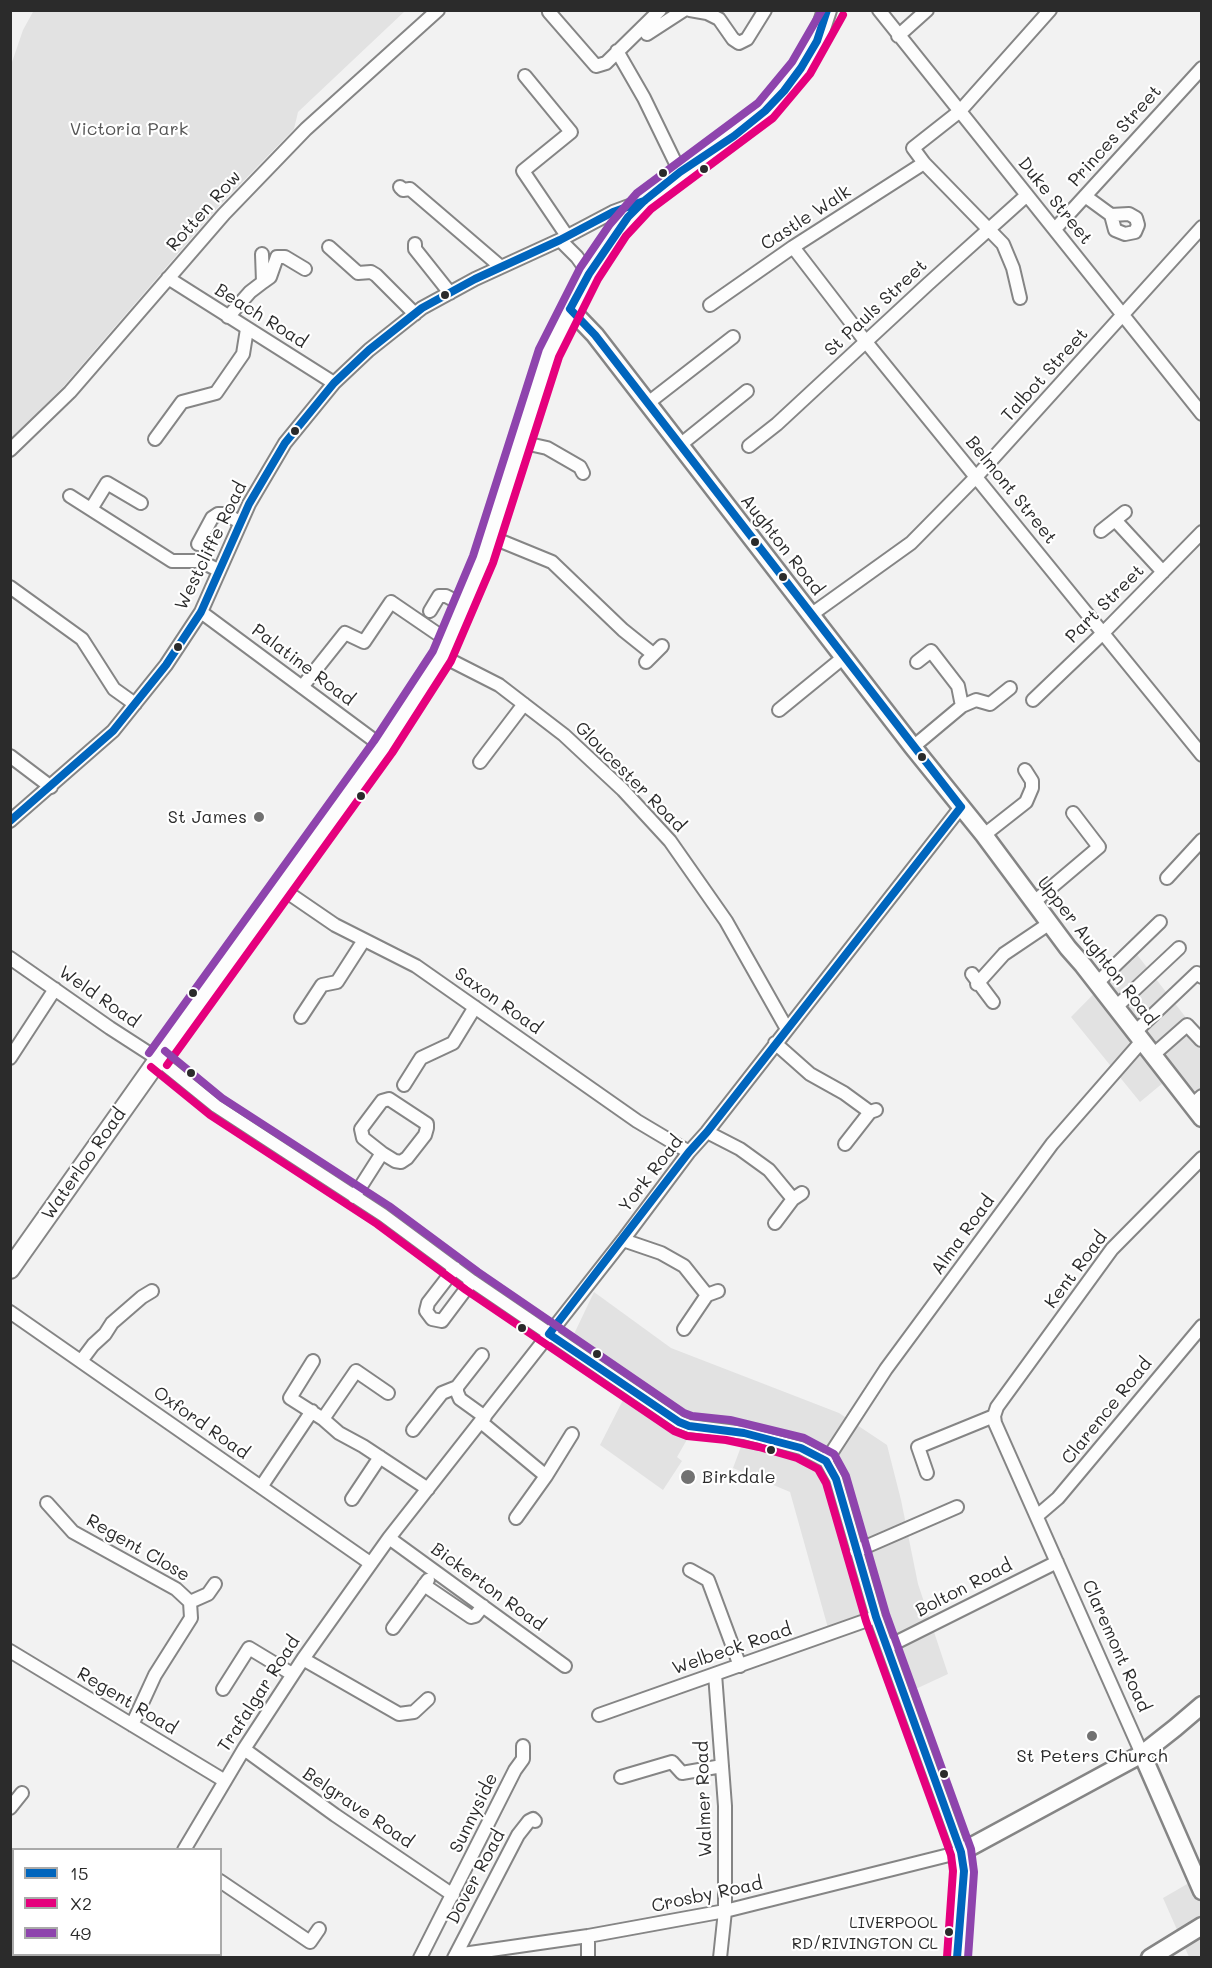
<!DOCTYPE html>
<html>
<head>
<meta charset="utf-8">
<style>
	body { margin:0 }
	#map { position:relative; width:1212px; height:1968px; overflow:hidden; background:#f2f2f2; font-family:Mali,sans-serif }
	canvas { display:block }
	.frame { position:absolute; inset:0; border:12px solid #2b2b2b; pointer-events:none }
	.legend { position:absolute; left:12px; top:1848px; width:210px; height:108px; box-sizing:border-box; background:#fff; border:2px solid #aaa; margin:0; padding:8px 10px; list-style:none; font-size:18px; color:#2b2b2b }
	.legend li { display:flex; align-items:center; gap:12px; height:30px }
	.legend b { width:30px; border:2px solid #aaa }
</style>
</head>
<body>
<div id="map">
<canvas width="1212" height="1968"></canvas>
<div class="frame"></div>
<ul class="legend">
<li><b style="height:8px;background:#0065bd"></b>15</li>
<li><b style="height:8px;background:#e5007d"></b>X2</li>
<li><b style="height:8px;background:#8e44ad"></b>49</li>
</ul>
</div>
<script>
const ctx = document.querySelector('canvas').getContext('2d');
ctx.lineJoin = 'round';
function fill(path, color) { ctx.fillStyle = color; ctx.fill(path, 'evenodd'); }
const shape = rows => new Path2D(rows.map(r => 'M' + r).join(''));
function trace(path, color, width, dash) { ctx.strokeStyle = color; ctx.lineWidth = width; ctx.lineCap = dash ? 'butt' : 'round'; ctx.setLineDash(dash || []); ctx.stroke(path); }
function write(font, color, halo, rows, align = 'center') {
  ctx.font = font + ' Mali,sans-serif'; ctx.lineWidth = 4.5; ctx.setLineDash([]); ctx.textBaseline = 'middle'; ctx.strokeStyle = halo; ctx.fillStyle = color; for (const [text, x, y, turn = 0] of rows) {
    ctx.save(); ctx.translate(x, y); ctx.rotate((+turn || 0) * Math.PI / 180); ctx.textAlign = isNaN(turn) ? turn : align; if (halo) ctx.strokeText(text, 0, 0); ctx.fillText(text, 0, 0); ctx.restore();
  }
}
fill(shape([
	[34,10,405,11,298,112,294,129,219,206,63,387,11,439,10,68,23,30],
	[1135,952,1201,1037,1201,1089,1195,1096,1175,1073,1140,1102,1071,1017],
	[594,1292,671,1348,839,1413,887,1445,901,1500,918,1584,948,1674,907,1693,879,1610,828,1628,790,1492,733,1468,742,1444,726,1439,689,1436,677,1457,682,1461,663,1490,600,1445,624,1398,565,1353],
	[1201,1876,1201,1957,1189,1957,1163,1898]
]), '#e2e2e2');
const minor = shape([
	[550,10,549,12,596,66,606,63,660,10],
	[690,10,707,13,719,19,733,39,739,43,747,39,765,10],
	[879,10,1202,414],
	[647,34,684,10],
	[898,36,927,10],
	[617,51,644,98,680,172],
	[525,76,571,132,523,171,567,236],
	[400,187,403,190,410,189,501,267],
	[1085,196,1111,215,1129,214,1136,218,1138,225,1135,232,1125,234,1115,230,1111,215],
	[1055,229,1202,68],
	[560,240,577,257,589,274],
	[415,244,415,249,450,293],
	[329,247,358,273,371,272,376,275,415,314],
	[793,247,866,342,1202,755],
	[168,278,334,383],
	[263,282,270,277,277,257,285,257,305,269],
	[1020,298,1013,268,1003,244,924,163,913,148,960,111,1050,10],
	[710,305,793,247,924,163],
	[228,317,250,292,263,282,262,254],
	[648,403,733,337],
	[155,439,182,402,216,393,243,354,247,329],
	[520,442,547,448,580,467,583,473],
	[680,445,747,391],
	[749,446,777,424,928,284,1027,195],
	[10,450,70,392,224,214,306,129,438,10],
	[70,496,172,561,200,561,218,570],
	[91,509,107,483,141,503],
	[1115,520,1163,572],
	[1101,531,1125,512],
	[491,537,552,562,623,630,653,654],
	[198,544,212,518,218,514,225,514,240,522],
	[10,587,82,639,114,689,135,704],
	[430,611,439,596,446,596,463,605],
	[201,612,383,747],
	[812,614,911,543,977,476,1202,227],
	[442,656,499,685,564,735,623,790,670,841,726,921,787,1029],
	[646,662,662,646],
	[302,687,345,633,364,642,391,602,448,641],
	[1033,700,1103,633,1202,532],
	[962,706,976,700,990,704,1010,688],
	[779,710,844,657],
	[913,747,962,706,958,686,931,651,917,662],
	[10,756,51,787],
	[480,762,524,704],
	[10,821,113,731,166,665,201,612,249,504,285,443,334,383,369,350,422,308,475,279,560,240,613,212,640,202],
	[984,835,1026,802,1032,788,1032,781,1025,770],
	[1167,878,1202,840],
	[281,888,335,925,416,966,637,1121,689,1152],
	[1034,902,1099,847,1073,813],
	[10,958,110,1028,158,1059,216,1106,383,1215,472,1281,679,1422,689,1426,744,1433,801,1448,826,1461,836,1479,876,1617,961,1852,725,1911,588,1936,456,1955],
	[972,974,993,1002],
	[1097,983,1160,922],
	[977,984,1004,954,1050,923],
	[1116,1007,1179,948],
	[301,1017,322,985,337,982,364,940],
	[1135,1032,1197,973,1202,977],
	[775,1043,810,1074,844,1093,870,1112],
	[1153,1055,1187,1025,1201,1040],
	[10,1058,55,989],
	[404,1085,421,1058,453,1043,475,1007],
	[1192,1105,1202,1096],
	[707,1132,740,1149,769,1170,793,1199],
	[845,1144,870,1112,876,1110],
	[354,1197,382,1153,363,1138,361,1129,382,1101,389,1099,427,1124,427,1128,425,1135,407,1158,401,1162,395,1161,382,1153],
	[775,1223,793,1199,802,1193],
	[623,1240,661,1253,684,1266,707,1295],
	[455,1268,428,1303,426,1311,432,1319,442,1321,472,1281],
	[10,1312,370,1563],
	[684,1329,707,1295,718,1291],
	[482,1355,457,1387,457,1392,460,1399,485,1417],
	[81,1361,93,1345,105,1334,112,1323,142,1297,152,1291],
	[313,1361,290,1398,323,1419,339,1433,363,1446,428,1489],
	[994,1416,995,1423,1142,1754],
	[994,1416,997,1407,1112,1249,1202,1158],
	[323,1419,356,1371,388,1393],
	[481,1422,546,1476],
	[413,1430,442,1393,457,1387],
	[826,1461,886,1369,1052,1144,1142,1041],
	[927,1473,918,1447,994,1416],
	[261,1487,312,1411],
	[352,1499,380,1457],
	[47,1503,73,1532,176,1589,190,1602,191,1618,155,1675,132,1725],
	[1037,1516,1058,1498,1202,1326],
	[516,1518,546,1476,572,1434],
	[389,1538,565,1666],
	[856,1551,957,1507],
	[690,1570,708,1580,740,1666],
	[424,1585,471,1617,475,1616,483,1606],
	[190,1602,208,1594,215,1584],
	[393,1628,428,1580],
	[887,1647,1057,1562],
	[10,1651,225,1781],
	[303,1659,399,1714,414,1712,428,1699],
	[715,1674,725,1806,725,1911,720,1958],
	[223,1689,249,1648,292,1674],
	[599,1715,876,1617],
	[244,1749,335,1815,453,1895],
	[621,1777,672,1762,682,1773,722,1766],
	[10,1808,22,1793],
	[184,1850,244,1749,303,1659,389,1538,623,1240,689,1152,707,1132,961,807],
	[220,1881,310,1942,319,1929],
	[10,1927,14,1929],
	[588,1936,588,1958],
	[53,1954,58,1958],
	[127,1958,129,1954],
	[420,1958,515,1770,523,1759,523,1746],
	[454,1958,518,1835,529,1821,533,1819,535,1821]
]);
const major = shape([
	[570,309,595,335,913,747,984,835,1068,948,1083,965,1202,1118],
	[1142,1754,1202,1891],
	[957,1958,964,1871,961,1852,1142,1754,1175,1728,1202,1705],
	[1150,1958,1202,1926]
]);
const highway = shape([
	[10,1269,267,906,383,747,427,680,442,656,483,560,549,353,589,274,618,230,644,201,680,172,734,136,765,111,784,91,801,68,817,41,827,10]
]);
trace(minor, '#858585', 16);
trace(major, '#858585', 21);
trace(highway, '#858585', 22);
trace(minor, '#fdfdfd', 12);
trace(major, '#fdfdfd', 16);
trace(highway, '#fdfdfd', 18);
trace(shape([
	[570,309,595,335,961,807],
	[570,309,589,274,628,217,644,201,680,172,734,136,765,111,784,91,801,68,817,41,827,10],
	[10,821,113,731,166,665,201,612,249,504,285,443,334,383,369,350,422,308,475,279,560,240,613,212,644,201],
	[549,1334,679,1422,689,1426,744,1433,801,1448,826,1461,836,1479,876,1617,961,1852,964,1871,957,1958],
	[549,1334,689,1152,707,1132,961,807]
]), '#0065bd', 8);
trace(shape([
	[167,1065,392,753,451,661,493,563,559,357,598,279,626,236,651,209,773,118,810,74,843,15],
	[151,1067,210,1115,377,1224,466,1290,674,1431,687,1436,726,1440,759,1447,797,1458,818,1469,826,1483,866,1621,951,1855,953,1871,947,1957]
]), '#e5007d', 8);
trace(shape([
	[165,1051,222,1098,389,1206,478,1272,684,1413,692,1416,730,1420,804,1438,834,1454,846,1476,886,1614,971,1849,974,1872,968,1958],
	[149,1053,374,741,433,651,473,556,539,349,580,268,610,224,637,193,758,103,792,62,822,10]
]), '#8e44ad', 8);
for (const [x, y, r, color] of [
	[704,169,5,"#2b2b2b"],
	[663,173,5,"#2b2b2b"],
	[445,295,5,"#2b2b2b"],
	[295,431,5,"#2b2b2b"],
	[755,542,5,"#2b2b2b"],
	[783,577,5,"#2b2b2b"],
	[178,647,5,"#2b2b2b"],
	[922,757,5,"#2b2b2b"],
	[361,796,5,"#2b2b2b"],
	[259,817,6,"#717171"],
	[193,993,5,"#2b2b2b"],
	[191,1073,5,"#2b2b2b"],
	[522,1328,5,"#2b2b2b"],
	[597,1354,5,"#2b2b2b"],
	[771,1450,5,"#2b2b2b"],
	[688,1477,8,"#717171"],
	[1092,1736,6,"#717171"],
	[944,1774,5,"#2b2b2b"],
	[949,1932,5,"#2b2b2b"]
]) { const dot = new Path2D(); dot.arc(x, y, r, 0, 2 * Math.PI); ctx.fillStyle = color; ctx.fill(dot); trace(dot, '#fff', 2); }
write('16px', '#2b2b2b', '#fff', [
	["LIVERPOOL",938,1923],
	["RD/RIVINGTON CL",938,1944]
], 'right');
write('18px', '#565656', '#fff', [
	["Victoria Park",129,129]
]);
write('18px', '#2b2b2b', '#fff', [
	["Princes Street",1115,136,-48],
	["Duke Street",1055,201,51],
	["Rotten Row",204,211,-48],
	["Castle Walk",806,218,-33],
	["St Pauls Street",876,308,-43],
	["Beach Road",261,316,32],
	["Talbot Street",1045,375,-48],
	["Belmont Street",1011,490,51],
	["Aughton Road",782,545,52],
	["Westcliffe Road",211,546,-64],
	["Part Street",1105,604,-45],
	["Palatine Road",303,665,37],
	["Gloucester Road",630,777,45],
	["Upper Aughton Road",1097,951,52],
	["Weld Road",99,997,35],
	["Saxon Road",498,1001,35],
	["Waterloo Road",84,1164,-55],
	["York Road",651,1174,-52],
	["Alma Road",963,1235,-54],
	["Kent Road",1076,1270,-53],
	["Clarence Road",1107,1411,-51],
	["Oxford Road",201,1423,35],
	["Regent Close",138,1548,30],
	["Bickerton Road",488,1587,36],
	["Bolton Road",964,1588,-27],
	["Claremont Road",1116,1646,66],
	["Welbeck Road",732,1649,-19],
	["Trafalgar Road",259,1694,-57],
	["Regent Road",127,1701,31],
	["Walmer Road",704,1799,-92],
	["Belgrave Road",358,1808,34],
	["Sunnyside",474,1813,-64],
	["Dover Road",476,1877,-62],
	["Crosby Road",707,1895,-12]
]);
write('18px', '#2b2b2b', '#fff', [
	["St James",247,817],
	["Birkdale",702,1477,"left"],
	["St Peters Church",1092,1756,"center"]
], 'right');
</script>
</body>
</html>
